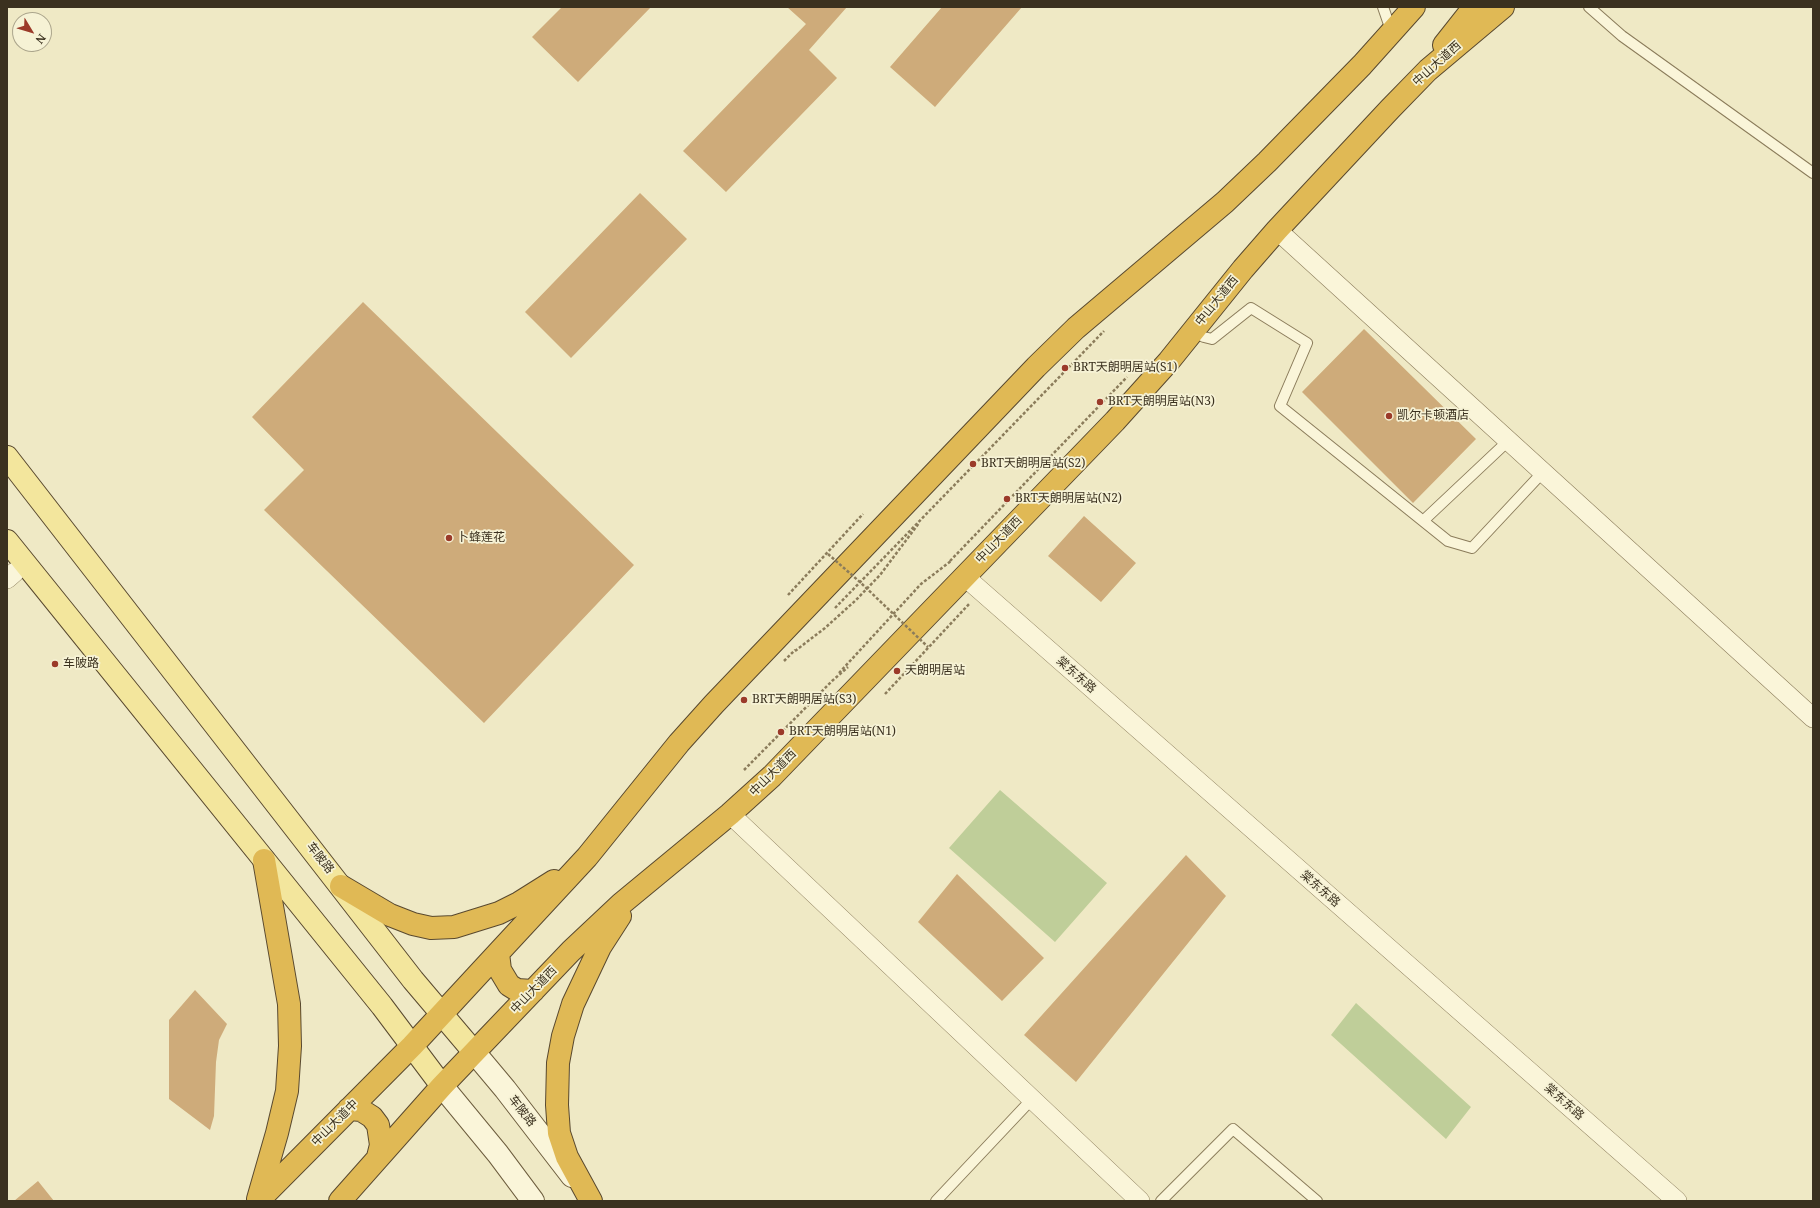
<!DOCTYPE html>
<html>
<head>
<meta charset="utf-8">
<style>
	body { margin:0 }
	#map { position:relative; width:1820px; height:1208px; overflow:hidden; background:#efe9c5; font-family:"Noto Serif",serif }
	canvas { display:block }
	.frame { position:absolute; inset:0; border:8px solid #3b311f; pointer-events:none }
	.north { position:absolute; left:12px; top:12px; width:40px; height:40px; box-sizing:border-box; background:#f6f2d5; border:1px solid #aba58c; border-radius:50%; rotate:128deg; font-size:11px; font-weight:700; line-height:16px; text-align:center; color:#3b311f }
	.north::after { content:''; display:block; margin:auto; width:14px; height:18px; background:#9b3a29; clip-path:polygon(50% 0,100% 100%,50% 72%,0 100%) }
</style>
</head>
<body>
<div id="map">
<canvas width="1820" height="1208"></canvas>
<div class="frame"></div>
<div class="north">N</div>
</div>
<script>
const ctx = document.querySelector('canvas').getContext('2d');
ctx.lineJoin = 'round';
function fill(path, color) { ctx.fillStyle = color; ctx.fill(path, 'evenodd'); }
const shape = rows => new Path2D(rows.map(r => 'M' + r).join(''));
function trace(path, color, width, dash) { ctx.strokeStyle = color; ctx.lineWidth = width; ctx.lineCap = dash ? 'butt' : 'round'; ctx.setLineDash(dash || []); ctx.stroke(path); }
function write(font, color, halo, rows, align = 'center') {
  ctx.font = font + ' "Noto Serif","Noto Sans SC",serif'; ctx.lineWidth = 3.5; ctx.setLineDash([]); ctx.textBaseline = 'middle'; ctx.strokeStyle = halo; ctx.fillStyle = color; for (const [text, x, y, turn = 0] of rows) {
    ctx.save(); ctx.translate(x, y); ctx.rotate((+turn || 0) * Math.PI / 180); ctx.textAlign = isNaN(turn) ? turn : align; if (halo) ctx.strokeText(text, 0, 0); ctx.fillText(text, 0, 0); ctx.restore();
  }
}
fill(shape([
	[1000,790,1107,883,1055,942,949,848],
	[1356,1003,1471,1107,1446,1139,1331,1035]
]), '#bfce99');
fill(shape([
	[562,7,651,7,578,82,532,37],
	[787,7,847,7,809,50,837,78,726,192,683,151,806,24],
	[942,7,1022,7,935,107,890,67],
	[640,193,687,239,571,358,525,312],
	[363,302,634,565,484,723,264,510,304,470,252,417],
	[1364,329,1476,439,1413,503,1302,392],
	[1084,516,1136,563,1101,602,1048,556],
	[1186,855,1226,896,1076,1082,1024,1035],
	[957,874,1044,958,1002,1001,918,922],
	[195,990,227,1024,219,1040,216,1062,214,1116,210,1130,169,1099,169,1020],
	[38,1181,54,1201,14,1201]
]), '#ceab7a');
const lane = shape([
	[1383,7,1392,33],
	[1589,7,1622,36,1813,173],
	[1193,331,1204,337,1212,339,1251,308,1307,343,1280,406,1448,541,1472,548,1543,472],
	[1423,521,1508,441],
	[936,1201,1032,1099],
	[1161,1201,1233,1129,1317,1201]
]);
const street = shape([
	[1277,230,1813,718],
	[964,576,1677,1201],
	[7,579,15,572],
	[730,814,1140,1201]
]);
const secondary = shape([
	[474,1052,505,1089,572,1176],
	[442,1086,498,1154,533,1201]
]);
const primary = shape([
	[7,457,413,980,474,1052],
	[7,541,382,1006,442,1086]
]);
const highway = shape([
	[1444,45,1474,7],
	[341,886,390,915,413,924,431,928,454,927,499,913,519,903,554,881],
	[498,953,500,970,509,985,517,990,533,991],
	[349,1109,361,1110,372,1117,378,1125,381,1145,378,1157],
	[258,1199,277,1133,287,1091,290,1046,289,1004,264,860],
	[258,1201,412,1046,498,953,587,857,679,743,714,704,1036,367,1076,328,1225,202,1267,162,1362,65,1414,7],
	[340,1201,442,1086,571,951,621,904,730,814,772,776,1115,421,1169,361,1243,269,1277,230,1390,109,1428,70,1503,7],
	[591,1201,567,1157,559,1133,557,1105,558,1063,563,1036,573,1004,600,947,620,916]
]);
trace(lane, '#8b7c5b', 12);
trace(street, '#8b7c5b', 20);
trace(secondary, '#6d5d3e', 24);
trace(primary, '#59492f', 24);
trace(highway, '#59492f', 24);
trace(shape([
	[950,561,1127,377],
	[788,595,863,514],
	[835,608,1104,331],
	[795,651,825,628,856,600,880,575,919,523],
	[784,661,795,650],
	[839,673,921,584,951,561],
	[885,694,970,603],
	[744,770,832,681,848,667]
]), '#8b7c5b', 2.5, [3, 2]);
trace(lane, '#faf5d9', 10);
trace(street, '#faf5d9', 19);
trace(secondary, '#faf5d9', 22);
trace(primary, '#f3e69d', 22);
trace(highway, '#e0b955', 22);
trace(shape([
	[828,554,861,583,928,647]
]), '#8b7c5b', 2.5, [3, 2]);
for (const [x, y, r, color] of [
	[1065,368,4,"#9b3a29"],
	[1100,402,4,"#9b3a29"],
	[1389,416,4,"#9b3a29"],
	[973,464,4,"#9b3a29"],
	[1007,499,4,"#9b3a29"],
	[449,538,4,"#9b3a29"],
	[55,664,4,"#9b3a29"],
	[897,671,4,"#9b3a29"],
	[744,700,4,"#9b3a29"],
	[781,732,4,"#9b3a29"]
]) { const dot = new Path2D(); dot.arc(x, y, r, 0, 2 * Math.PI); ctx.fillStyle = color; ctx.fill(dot); trace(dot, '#f6f2d5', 1.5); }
write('12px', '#3b311f', '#f6f2d5', [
	["中山大道西",1437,64,-42],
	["中山大道西",1217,301,-51],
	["中山大道西",999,540,-46],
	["棠东东路",1076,675,41],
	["中山大道西",773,773,-45],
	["车陂路",320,858,52],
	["棠东东路",1320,889,41],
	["中山大道西",534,990,-46],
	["棠东东路",1564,1102,41],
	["车陂路",522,1111,52],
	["中山大道中",335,1123,-45]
]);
write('12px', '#3b311f', '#f6f2d5', [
	["BRT天朗明居站(S1)",1073,368],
	["BRT天朗明居站(N3)",1108,402],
	["凯尔卡顿酒店",1397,416],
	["BRT天朗明居站(S2)",981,464],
	["BRT天朗明居站(N2)",1015,499],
	["卜蜂莲花",457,538],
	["车陂路",63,664],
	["天朗明居站",905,671],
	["BRT天朗明居站(S3)",752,700],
	["BRT天朗明居站(N1)",789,732]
], 'left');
</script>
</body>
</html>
